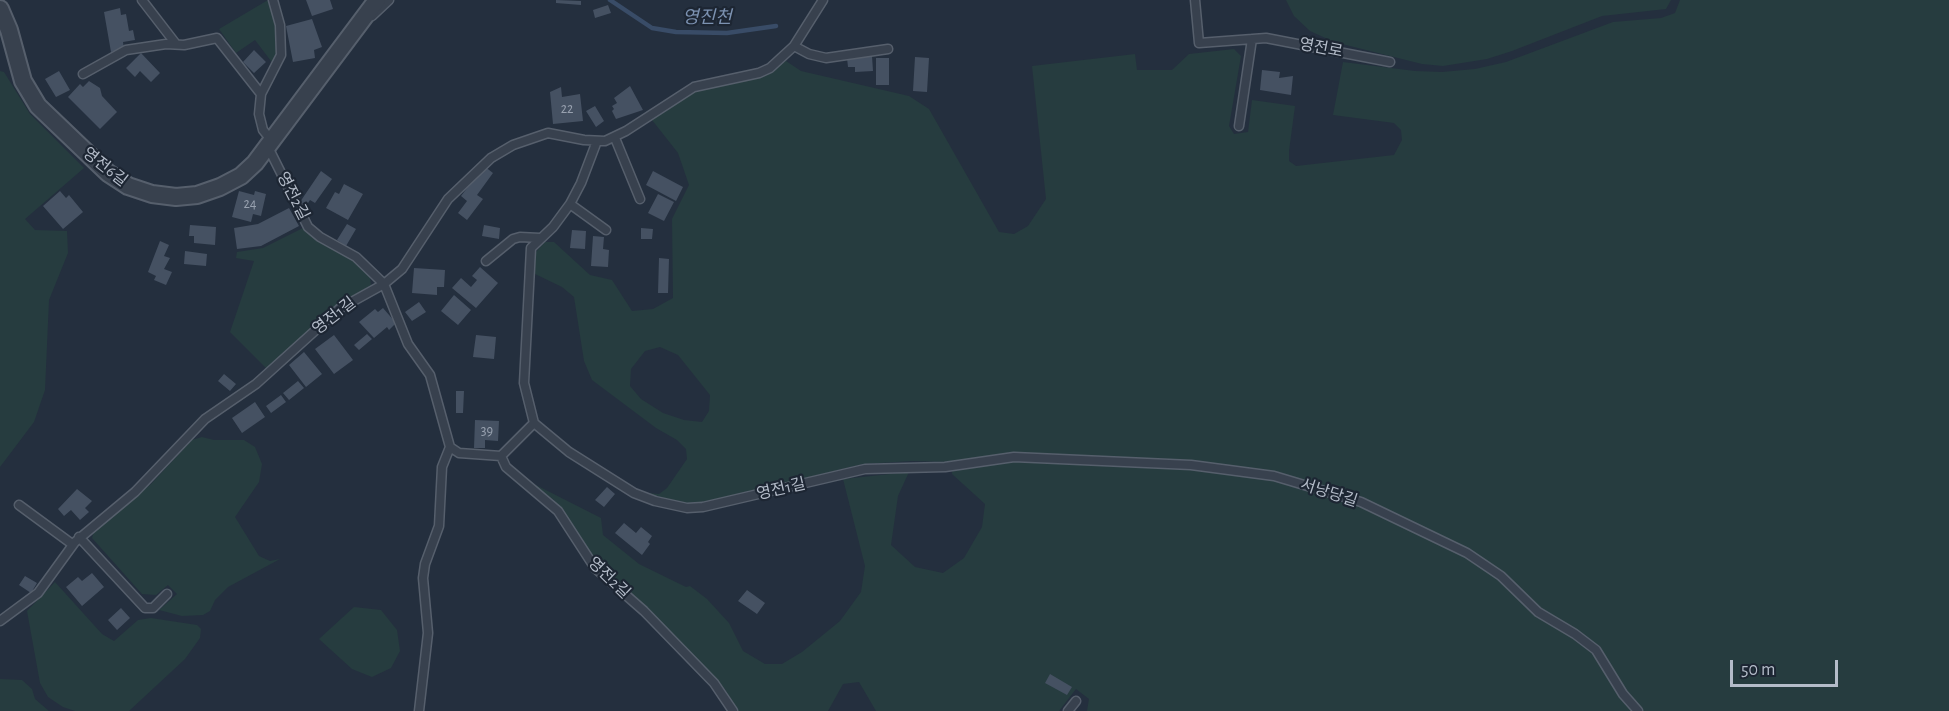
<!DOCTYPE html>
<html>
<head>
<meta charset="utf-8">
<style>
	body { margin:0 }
	#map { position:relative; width:1949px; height:711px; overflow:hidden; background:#242f3e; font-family:"Alegreya Sans",sans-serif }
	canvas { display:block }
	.scale { position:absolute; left:1730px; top:660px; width:108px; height:27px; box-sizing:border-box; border:3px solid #b4bcc9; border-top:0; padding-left:8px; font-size:18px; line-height:21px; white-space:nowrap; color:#b4bcc9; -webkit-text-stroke:4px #1d2633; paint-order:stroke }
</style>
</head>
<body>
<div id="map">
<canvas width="1949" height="711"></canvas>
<div class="scale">50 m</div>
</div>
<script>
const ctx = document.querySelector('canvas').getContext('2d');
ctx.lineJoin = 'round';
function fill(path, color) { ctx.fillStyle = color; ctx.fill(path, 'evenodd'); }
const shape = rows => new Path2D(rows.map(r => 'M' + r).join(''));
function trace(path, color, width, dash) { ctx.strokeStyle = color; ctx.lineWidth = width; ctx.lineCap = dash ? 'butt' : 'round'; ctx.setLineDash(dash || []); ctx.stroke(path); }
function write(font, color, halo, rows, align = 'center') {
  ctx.font = font + ' "Alegreya Sans","Noto Sans KR",sans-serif'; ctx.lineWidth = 4.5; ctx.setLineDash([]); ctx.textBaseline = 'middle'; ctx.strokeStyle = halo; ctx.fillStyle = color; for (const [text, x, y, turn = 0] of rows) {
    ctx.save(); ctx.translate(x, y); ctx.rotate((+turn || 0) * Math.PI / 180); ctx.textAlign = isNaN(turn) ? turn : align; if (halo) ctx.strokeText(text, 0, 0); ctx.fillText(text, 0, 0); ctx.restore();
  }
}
fill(shape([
	[268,0,277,30,277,54,274,65,255,40,236,53,219,29],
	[1286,0,1671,0,1666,9,1602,16,1512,51,1487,59,1443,66,1422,64,1334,42,1310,31,1294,16],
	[1680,0,1949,0,1949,711,1087,711,1089,699,1076,689,1059,711,876,711,859,682,843,684,828,711,737,711,725,689,587,552,554,500,528,481,601,518,603,535,639,564,686,587,690,586,707,599,729,623,743,651,765,664,782,664,802,652,840,621,861,592,865,566,843,479,909,472,898,496,891,545,915,567,943,573,964,558,982,527,985,504,952,474,953,462,912,461,863,464,702,503,677,503,646,493,659,494,667,488,687,459,686,449,677,440,656,428,592,380,584,361,574,297,562,287,533,273,534,254,545,242,554,242,590,275,612,280,632,311,653,309,673,298,672,219,689,185,678,153,652,120,699,89,760,77,786,61,801,71,909,96,929,109,999,232,1014,234,1028,226,1046,199,1032,66,1135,54,1137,70,1172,70,1189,54,1234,49,1241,56,1229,126,1234,134,1248,132,1252,100,1295,106,1289,151,1289,161,1296,166,1394,155,1402,140,1401,130,1394,123,1333,115,1343,62,1415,71,1442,72,1475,69,1506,62,1613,22,1661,18,1675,13],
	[660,347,678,355,710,395,709,411,702,422,684,420,663,413,641,399,630,386,631,369,645,351],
	[0,71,4,72,30,114,84,168,25,219,35,230,67,231,68,253,49,300,45,390,34,422,0,467],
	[303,228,350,258,370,277,371,285,324,316,267,369,230,332,254,261,236,258,237,252,263,248],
	[202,437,214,440,244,440,255,447,262,464,259,482,235,517,259,556,270,561,280,559,228,587,215,600,210,611,203,615,182,616,159,610,177,594,168,585,156,595,142,594,92,538,94,531,151,484,192,440],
	[55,582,102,634,114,641,138,620,151,618,197,625,201,629,200,638,185,659,129,711,75,711,63,707,48,697,40,683,27,611],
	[354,607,381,610,397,630,400,651,391,668,372,677,352,669,319,639],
	[0,679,22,680,32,689,35,699,49,711,0,711]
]), '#263c3f');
trace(shape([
	[610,0,652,28,676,32,727,33,776,26]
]), '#394c67', 4.5);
fill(shape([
	[306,0,330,0,333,9,312,16],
	[556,0,581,1,581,5,556,3],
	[608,5,611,13,595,18,593,10],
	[120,8,121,15,126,14,129,31,133,30,135,40,123,42,124,49,111,52,104,12],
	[312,19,322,47,314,50,315,58,293,62,286,26],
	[254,50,266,62,254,73,243,62],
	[141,53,160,73,151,82,140,71,135,77,126,68],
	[872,56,873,71,855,72,855,67,848,67,847,58],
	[915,57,929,58,927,92,913,91],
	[876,58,889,58,889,85,876,85],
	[1262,70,1280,72,1279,78,1293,76,1291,95,1260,90],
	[59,71,70,90,56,97,45,79],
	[89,81,100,88,102,96,117,112,100,129,68,97,80,84,83,87],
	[630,86,643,110,616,119,612,111,614,109,612,106,617,103,614,98],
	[561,87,562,97,580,94,583,121,553,124,550,92],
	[595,106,604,121,596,127,586,111],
	[484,166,493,173,477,195,483,199,467,220,458,213,467,201,461,196],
	[321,171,332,179,315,203,310,200,306,206,300,202],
	[653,171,683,187,676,201,646,185],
	[344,184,363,194,348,220,326,208,335,192,339,194],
	[60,191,66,198,69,195,83,212,63,229,43,206],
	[239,191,254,195,255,191,266,194,261,216,253,214,251,222,232,217],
	[658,194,674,202,664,221,648,213],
	[289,208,299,226,261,246,237,249,234,228,258,224],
	[347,224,356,229,346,246,337,240],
	[190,225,216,227,215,245,194,243,194,236,189,236],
	[484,225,500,228,499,239,482,236],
	[641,228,653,229,652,239,641,239],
	[572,230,586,231,585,249,570,248],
	[593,236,604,237,603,249,609,250,608,267,591,266],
	[160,241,169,245,164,256,170,258,164,269,172,272,166,285,154,280,156,276,148,272],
	[185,251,207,254,206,266,184,264],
	[659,258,669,259,668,293,658,293],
	[480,267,498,283,476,308,452,288,461,278,471,287,477,280,472,276],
	[414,268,445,270,444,287,437,287,437,295,412,293],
	[454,295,471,310,458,325,441,311],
	[419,302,426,312,412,321,405,312],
	[383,308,396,323,389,330,387,327,374,338,359,322,375,309,378,312],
	[367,334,372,339,359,350,354,345],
	[334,335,353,360,334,374,315,349],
	[476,335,496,337,494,359,473,357],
	[304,352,322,374,306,387,289,365],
	[224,374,236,384,230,391,218,381],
	[298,381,304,388,289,400,283,393],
	[456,391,464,391,463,413,456,413],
	[281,395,286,402,271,413,266,406],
	[255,402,265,417,242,433,232,418],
	[475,420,499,421,498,441,485,440,485,448,474,448],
	[607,487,615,494,604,507,595,500],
	[77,489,92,501,85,508,89,512,80,520,71,510,64,516,58,509],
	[624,523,636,533,641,527,652,536,648,542,650,544,642,555,615,533],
	[92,573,104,587,82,606,66,587,78,577,82,581],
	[25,576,37,583,31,593,19,585],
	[747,590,765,603,757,614,738,601],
	[121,608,130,618,117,630,108,620],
	[1050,674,1072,687,1067,695,1045,683]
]), '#455162');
const service = shape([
	[142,0,176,44],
	[1195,0,1199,43,1266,38,1390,62],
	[372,16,389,0],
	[794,46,809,54,826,58,888,49],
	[83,74,126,50,166,44,184,45,217,38,261,94],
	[1239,126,1252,39],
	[615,138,640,199],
	[272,141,263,130,259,114,261,94,281,55,280,25,273,0],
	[268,147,308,227,320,237,356,257,384,284,408,344,430,375,450,447,459,453,501,456],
	[570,204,606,230],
	[486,261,513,239,520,237,540,238],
	[534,423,569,452,634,493,655,501,687,508,703,507,865,469,945,467,1014,457,1191,465,1274,476,1361,502,1467,553,1501,576,1538,612,1575,634,1596,650,1623,694,1638,711],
	[501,456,534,423,524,383,531,248,553,227,570,204,581,183,597,141],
	[501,456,506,467,558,511,595,568,644,611,714,683,733,711],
	[19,505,72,544],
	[79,537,145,608,153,608,167,594],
	[0,621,38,593,75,542,135,492,205,419,256,384,339,309,384,284,402,269,448,199,491,158,513,145,548,133,584,140,605,141,626,131,694,87,759,73,770,68,794,46,823,0],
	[419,711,428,633,423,578,425,564,439,526,442,467,450,447],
	[1068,711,1076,701]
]);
const minor = shape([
	[0,9,9,30,23,81,38,106,108,173,128,186,152,194,176,197,197,195,220,187,241,176,255,163,377,0]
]);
trace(service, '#565f6c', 11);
trace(minor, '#565f6c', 20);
trace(service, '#38414e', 8);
trace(minor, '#38414e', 16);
write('14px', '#98a1af', null, [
	["22",567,109],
	["24",250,204],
	["39",487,431]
]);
write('16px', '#b4bcc9', '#1d2633', [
	["영전로",1321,48,11],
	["영전6길",105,167,38],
	["영전2길",293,196,63],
	["영전1길",334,316,-38],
	["영전1길",781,489,-13],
	["서낭당길",1329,493,18],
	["영전2길",609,578,44]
]);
write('italic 18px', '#7c92b1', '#1d2633', [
	["영진천",707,18]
]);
</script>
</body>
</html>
